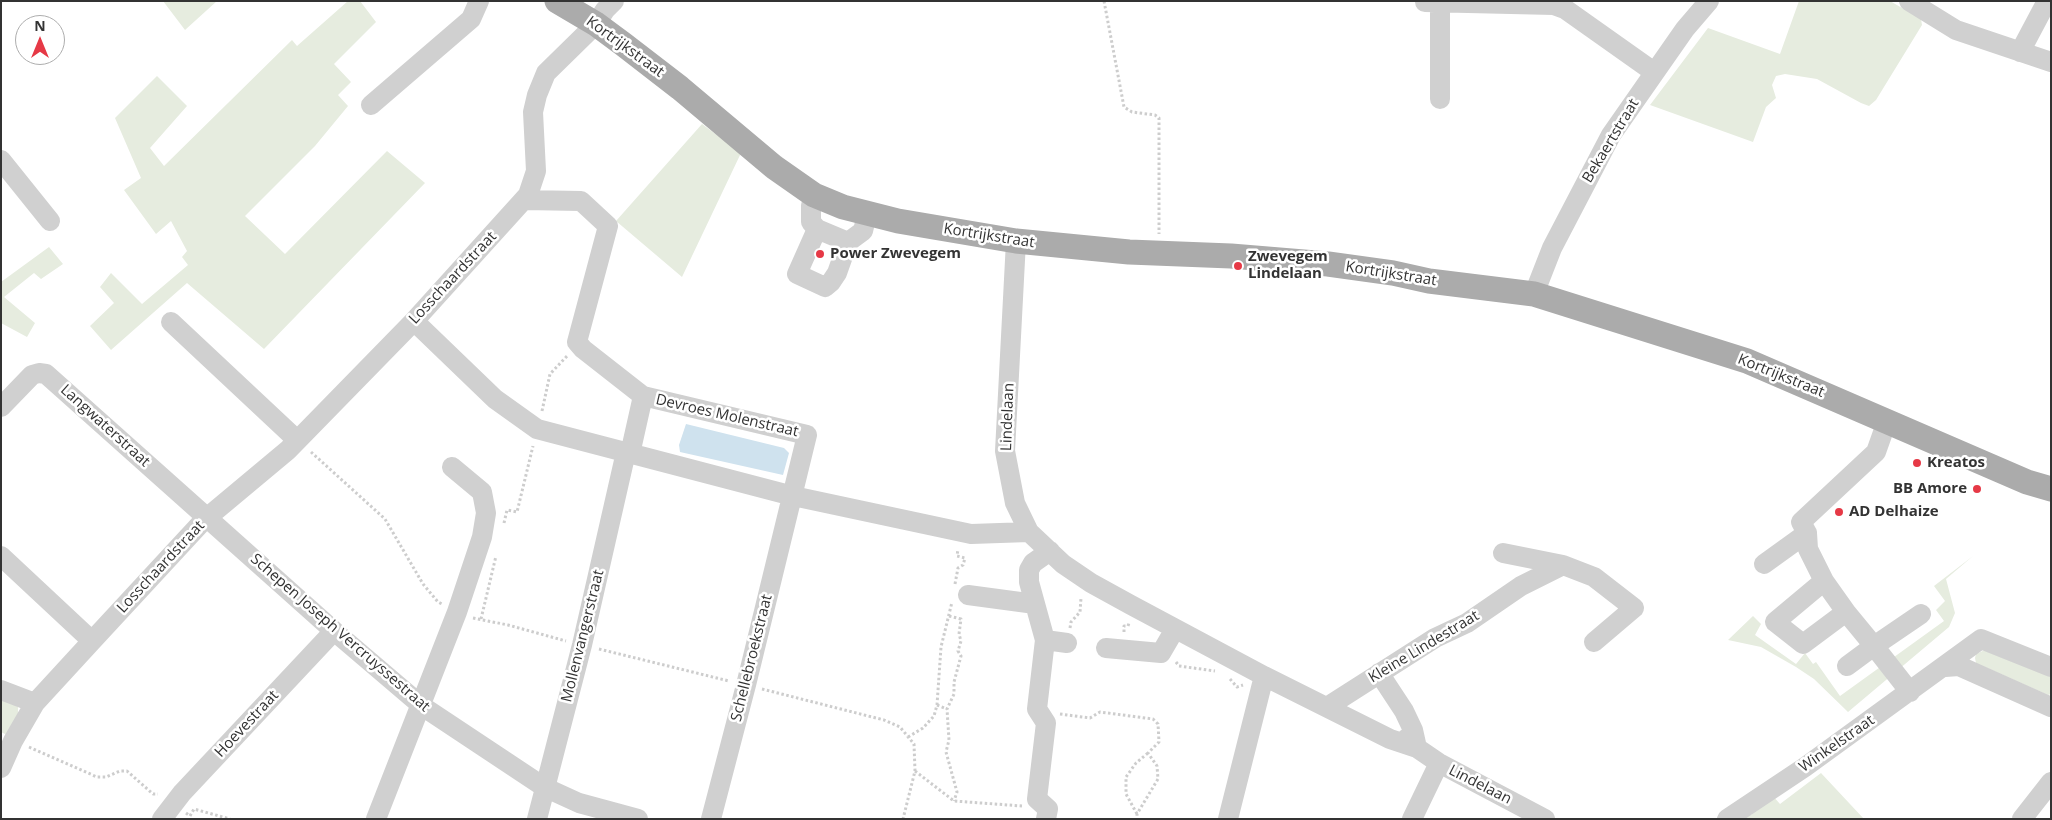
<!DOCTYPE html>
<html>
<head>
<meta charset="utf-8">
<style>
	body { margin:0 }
	#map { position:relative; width:2052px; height:820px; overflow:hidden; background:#fff; font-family:"Open Sans",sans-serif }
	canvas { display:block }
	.frame { position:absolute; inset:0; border:2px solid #333; pointer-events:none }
	.north { position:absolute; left:15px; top:15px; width:50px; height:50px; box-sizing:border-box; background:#fff; border:1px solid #adadad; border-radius:50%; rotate:0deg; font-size:14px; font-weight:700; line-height:20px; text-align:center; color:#333 }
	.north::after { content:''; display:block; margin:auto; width:18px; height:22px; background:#e63946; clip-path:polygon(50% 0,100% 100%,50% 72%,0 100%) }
</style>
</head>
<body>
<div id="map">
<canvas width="2052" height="820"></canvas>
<div class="frame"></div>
<div class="north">N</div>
</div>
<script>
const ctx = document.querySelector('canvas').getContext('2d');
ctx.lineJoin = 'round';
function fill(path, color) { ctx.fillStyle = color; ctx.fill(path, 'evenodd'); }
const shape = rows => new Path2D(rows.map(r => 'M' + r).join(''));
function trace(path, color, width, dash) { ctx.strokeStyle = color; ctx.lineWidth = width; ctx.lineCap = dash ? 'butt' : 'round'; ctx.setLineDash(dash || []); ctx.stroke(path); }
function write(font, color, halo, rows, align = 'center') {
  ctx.font = font + ' "Open Sans",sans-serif'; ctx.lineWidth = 5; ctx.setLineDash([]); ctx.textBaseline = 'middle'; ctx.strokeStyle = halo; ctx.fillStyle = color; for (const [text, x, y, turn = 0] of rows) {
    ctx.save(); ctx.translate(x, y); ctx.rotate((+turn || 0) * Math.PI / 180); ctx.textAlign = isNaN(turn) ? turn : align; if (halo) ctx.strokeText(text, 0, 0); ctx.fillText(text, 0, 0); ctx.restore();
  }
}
fill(shape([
	[163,1,217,1,185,30],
	[348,1,360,1,376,22,334,64,351,82,338,95,348,106,315,146,245,216,285,254,387,151,425,183,264,349,187,283,111,350,90,326,114,303,100,287,111,273,142,304,188,265,182,257,187,251,171,221,156,234,124,190,141,178,115,118,157,76,187,106,150,148,164,166,292,40,297,46],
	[1799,1,1890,1,1921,19,1922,25,1876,100,1869,106,1861,103,1817,79,1785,74,1776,76,1772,85,1776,98,1766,107,1753,142,1650,105,1708,28,1780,54],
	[702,124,741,153,682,277,616,221],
	[49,247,63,264,41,279,34,273,4,297,35,323,27,337,1,323,1,282],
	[1973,556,1946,579,1955,613,1949,627,1848,712,1814,679,1796,667,1761,647,1728,640,1753,616,1761,624,1755,635,1796,664,1805,653,1813,664,1816,662,1840,696,1944,621,1936,610,1945,601,1934,586],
	[1987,649,2051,675,2051,694,2048,695,1976,663,1975,658,1976,654],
	[1,696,18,707,18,714,11,737,1,732],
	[1821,773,1864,819,1730,819,1743,808,1751,815,1773,796,1780,804]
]), '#e6ecdf');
fill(shape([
	[686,424,784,448,789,453,783,475,680,452,679,445]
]), '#cfe2ee');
trace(shape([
	[1104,1,1124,107,1132,112,1155,115,1159,118,1159,234],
	[542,411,550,374,568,355],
	[311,452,385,519,423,584,438,602,442,604],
	[504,523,507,510,517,512,533,446],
	[955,584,958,568,963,565,965,558,957,556,958,549],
	[949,616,961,619,959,634,961,641,958,651,961,656,954,682,954,694,947,709,949,740,946,752,957,792,954,801],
	[473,618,508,625,566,641],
	[481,619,496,556],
	[1070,628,1071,622,1080,612,1081,598],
	[1124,632,1124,626,1128,626,1129,623],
	[599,649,729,681],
	[1176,662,1179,666,1215,671],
	[1230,679,1237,687,1243,685],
	[762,689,884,720,900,727,914,744,915,771,903,819],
	[937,705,947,709],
	[1060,714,1090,718,1100,712,1153,719,1158,724,1159,742,1148,753,1157,766,1158,779,1137,814,1137,819],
	[908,737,923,728,934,716,937,705,941,647,952,602],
	[29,747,97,777,106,777,120,771,127,771,153,794,158,794],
	[915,771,954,801,1022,806],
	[186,813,190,816,194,809,230,819],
	[1137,814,1126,794,1126,777,1136,763,1148,753]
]), '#cdcdcd', 3, [2.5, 2.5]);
trace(shape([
	[1909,1,1956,30,2051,62],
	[1425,2,1554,5,1565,9,1654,72],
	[2020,52,2047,1],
	[1440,99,1440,3],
	[371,105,471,19,479,1],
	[1,160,50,221],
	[814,195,811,206,811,222,817,229,848,242,863,231,867,214],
	[524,200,581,201,608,226,577,342,583,349,643,396,807,435,746,685,711,819],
	[817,229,797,274,825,287,831,282,837,273,848,242],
	[1016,241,1005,451,1015,503,1029,532,1063,564,1091,583,1131,605,1264,676,1390,739,1417,748],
	[1534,294,1552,248,1611,135,1685,29,1709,1],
	[414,321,495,399,537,429,793,496,971,534,1029,532],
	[171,322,297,440],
	[1,407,32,375,39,373,46,374,334,631,422,706,544,787,579,803,638,819],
	[630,454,643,396],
	[1807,533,1808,549,1824,581,1775,622,1803,644,1846,612,1824,581],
	[1503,553,1563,565],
	[1,556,92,641],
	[1764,564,1807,533,1801,522,1876,452,1887,421],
	[968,595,1035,604],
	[1846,612,1874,646,1847,666],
	[1045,640,1067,643],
	[1106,648,1161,653,1175,629],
	[1945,667,1959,666,2051,707],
	[1379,673,1404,711,1413,730,1417,748],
	[1,690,35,703],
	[1910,692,1874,646,1921,614],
	[1327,707,1435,638,1467,623,1521,586,1563,565,1594,577,1634,608,1594,642],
	[1407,738,1417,748,1439,763,1545,819],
	[1,768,13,741,35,703,92,641,203,521,288,450,414,321,528,195,536,171,533,112,537,95,546,73,596,24,605,10,614,1],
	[162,819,182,793,334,631],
	[376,819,457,612,482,537,486,513,482,492,452,467],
	[537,819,582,645,626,452],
	[1046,819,1048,809,1037,799,1046,723,1037,709,1045,640,1029,582,1029,570,1033,563,1050,551],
	[1228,819,1264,676],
	[1412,819,1439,763],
	[1727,819,1805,767,1981,639,2051,667],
	[2022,819,2051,782]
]), '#d0d0d0', 20);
trace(shape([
	[557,1,596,24,623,44,680,88,774,167,814,195,843,207,898,221,1016,241,1129,252,1231,256,1328,264,1393,273,1429,281,1534,294,1747,361,2027,482,2051,489]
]), '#ababab', 25);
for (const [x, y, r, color] of [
	[820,254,5,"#e63946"],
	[1238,266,5,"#e63946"],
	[1917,463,5,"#e63946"],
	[1977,489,5,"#e63946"],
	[1839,512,5,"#e63946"]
]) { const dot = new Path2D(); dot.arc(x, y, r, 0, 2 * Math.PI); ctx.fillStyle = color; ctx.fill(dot); trace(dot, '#fff', 2); }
write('15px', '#333', '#fff', [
	["Kortrijkstraat",625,47,36],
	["Bekaertstraat",1611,141,-59],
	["Kortrijkstraat",989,236,9],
	["Kortrijkstraat",1391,274,9],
	["Losschaardstraat",453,278,-47],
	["Kortrijkstraat",1781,376,22],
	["Devroes Molenstraat",727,416,13],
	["Lindelaan",1008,417,-88],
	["Langwaterstraat",105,426,42],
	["Losschaardstraat",161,567,-47],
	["Schepen Joseph Vercruyssestraat",340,633,41],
	["Mollenvangerstraat",583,636,-76],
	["Kleine Lindestraat",1424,647,-31],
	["Schellebroekstraat",752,658,-76],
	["Hoevestraat",247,724,-47],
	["Winkelstraat",1837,744,-35],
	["Lindelaan",1480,785,27]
]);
write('bold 15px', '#333', '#fff', [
	["Power Zwevegem",830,254],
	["Zwevegem",1248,257],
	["Lindelaan",1248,274],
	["Kreatos",1927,463],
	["BB Amore",1967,489,"right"],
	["AD Delhaize",1849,512]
], 'left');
</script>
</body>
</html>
